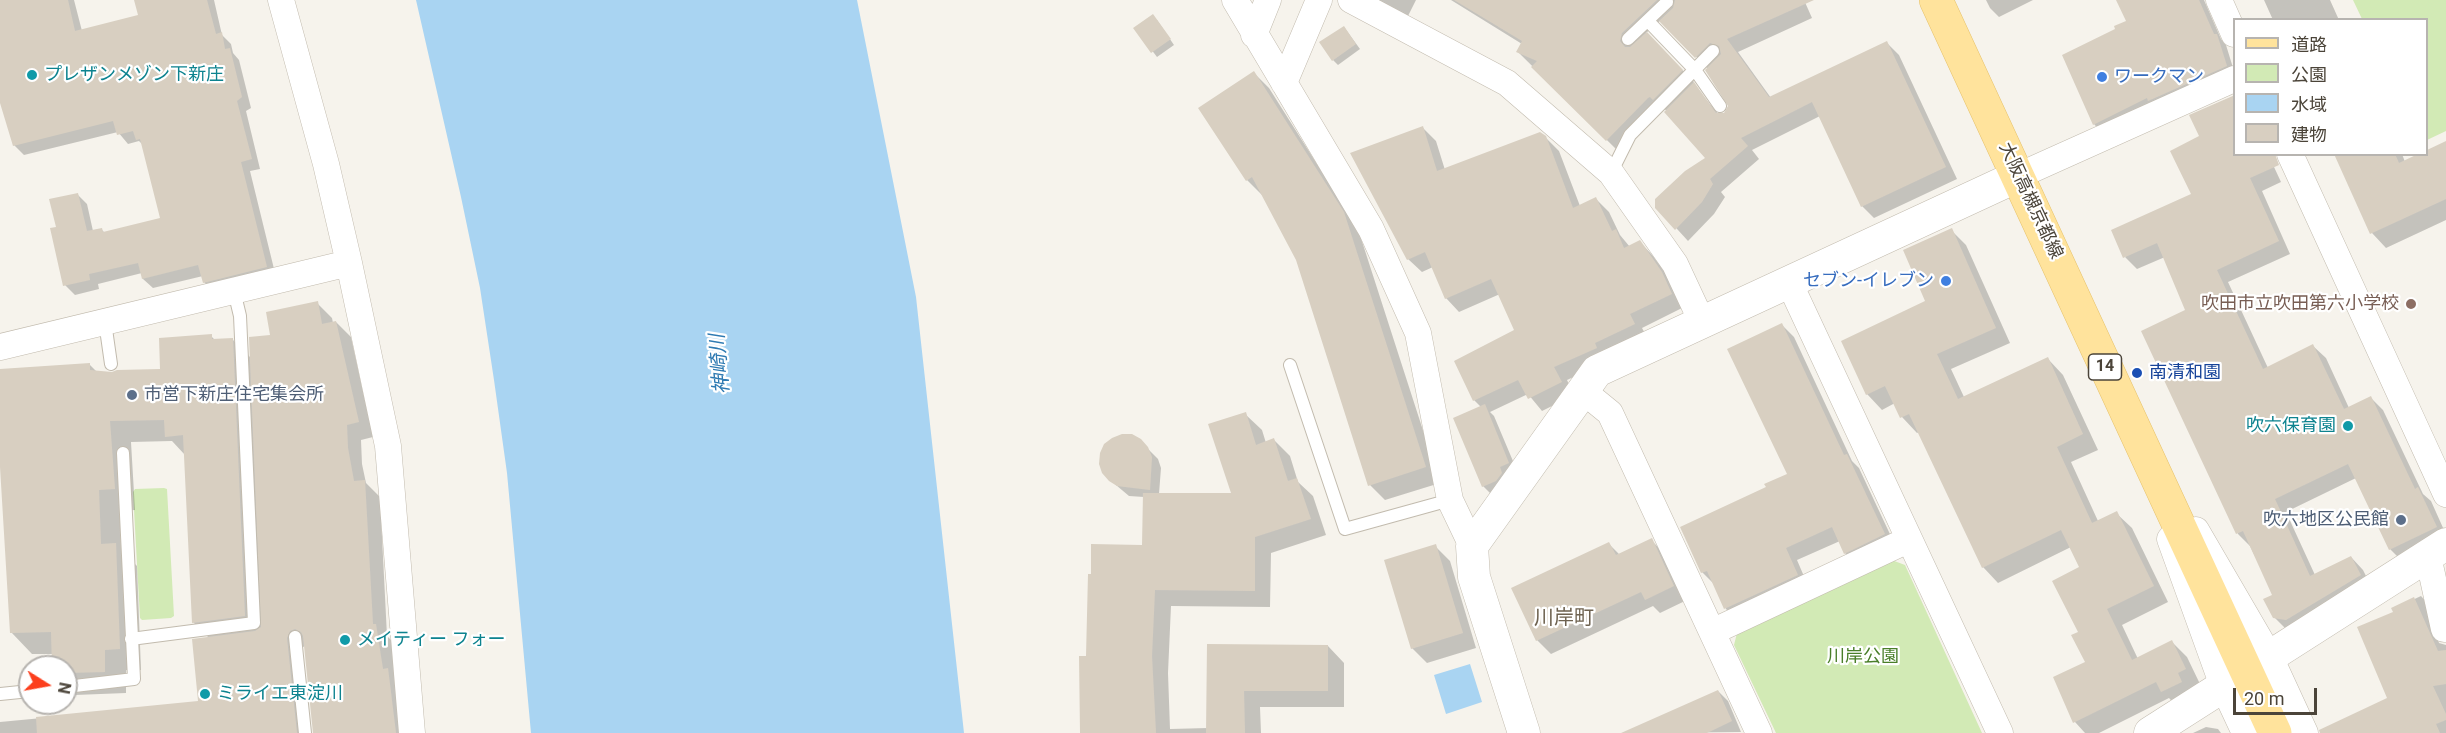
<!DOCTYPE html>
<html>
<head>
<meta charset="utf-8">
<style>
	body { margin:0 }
	#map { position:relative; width:2446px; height:733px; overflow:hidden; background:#f6f3ec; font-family:Roboto,"Noto Sans JP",sans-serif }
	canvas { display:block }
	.legend { position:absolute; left:2233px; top:18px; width:195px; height:138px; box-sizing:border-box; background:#fff; border:2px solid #b7b4b0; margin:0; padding:8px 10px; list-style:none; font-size:18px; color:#4b4439 }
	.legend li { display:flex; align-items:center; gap:12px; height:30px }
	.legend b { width:30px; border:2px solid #b7b4b0 }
	.north { position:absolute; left:18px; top:655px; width:60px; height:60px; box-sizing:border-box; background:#fff; border:2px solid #b7b4b0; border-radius:50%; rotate:101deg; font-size:16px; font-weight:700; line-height:24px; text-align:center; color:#4b4439 }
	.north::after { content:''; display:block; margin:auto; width:21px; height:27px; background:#fc3f1d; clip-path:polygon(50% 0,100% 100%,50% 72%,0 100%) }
	.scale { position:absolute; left:2233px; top:688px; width:84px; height:27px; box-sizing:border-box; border:3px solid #4b4439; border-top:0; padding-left:8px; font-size:18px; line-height:21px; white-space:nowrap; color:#4b4439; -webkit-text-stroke:4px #fff; paint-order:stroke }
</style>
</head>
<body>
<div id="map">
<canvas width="2446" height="733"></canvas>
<ul class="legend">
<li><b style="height:8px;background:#ffe39c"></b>道路</li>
<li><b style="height:16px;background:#d2eab5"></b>公園</li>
<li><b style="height:16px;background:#a9d4f2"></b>水域</li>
<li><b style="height:16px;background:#d8cfc1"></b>建物</li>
</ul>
<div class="north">N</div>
<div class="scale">20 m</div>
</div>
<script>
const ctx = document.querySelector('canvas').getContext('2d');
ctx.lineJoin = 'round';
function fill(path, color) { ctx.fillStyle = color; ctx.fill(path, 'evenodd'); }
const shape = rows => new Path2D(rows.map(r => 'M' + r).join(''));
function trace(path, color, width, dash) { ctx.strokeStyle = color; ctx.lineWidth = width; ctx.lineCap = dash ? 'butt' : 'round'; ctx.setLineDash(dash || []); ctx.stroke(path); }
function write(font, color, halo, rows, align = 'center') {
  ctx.font = font + ' Roboto,"Noto Sans JP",sans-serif'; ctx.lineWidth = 4.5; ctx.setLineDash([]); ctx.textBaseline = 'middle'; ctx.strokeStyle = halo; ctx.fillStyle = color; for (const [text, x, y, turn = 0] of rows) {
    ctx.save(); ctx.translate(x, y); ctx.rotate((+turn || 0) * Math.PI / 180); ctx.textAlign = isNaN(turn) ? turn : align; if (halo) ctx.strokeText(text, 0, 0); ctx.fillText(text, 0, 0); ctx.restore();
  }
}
fill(shape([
	[2353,0,2446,0,2446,131,2427,140,2426,20,2362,19],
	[164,488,167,489,174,616,171,618,142,620,140,618,133,492,135,489],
	[1889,559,1905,565,1982,733,1776,733,1734,645,1738,629]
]), '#d2eab5');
fill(shape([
	[416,0,857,0,916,297,964,733,531,733,507,473,494,380,480,288,461,197],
	[1470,664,1482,702,1446,714,1434,675]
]), '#a9d4f2');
fill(shape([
	[0,0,74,0,82,31,140,17,136,0,214,0,222,35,231,44,233,53,239,60,251,108,246,111,260,169,250,171,276,277,214,292,204,282,203,276,153,288,143,279,142,273,98,284,99,289,75,295,65,285,57,228,77,194,87,204,93,231,101,229,105,233,162,219,143,145,139,141,128,144,118,132,24,155,14,145,0,97],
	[1374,0,1416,0,1408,16],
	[1451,0,1804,0,1812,18,1738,52,1771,98,1887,43,1899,55,1957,179,1874,218,1862,206,1820,116,1752,150,1759,159,1721,192,1725,197,1714,214,1688,241,1657,207,1708,159,1667,111,1663,108,1619,152,1518,52,1522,44],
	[1661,20,1708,69,1730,106,1725,115,1719,115,1693,84,1694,82,1646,33],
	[1986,0,2033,0,1999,17,1990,8],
	[2117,0,2204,0,2221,39,2226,45,2234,71,2103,134,2094,124,2128,21],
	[2264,0,2330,0,2339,20,2273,20],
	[1157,20,1174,45,1157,57,1135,28],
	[1344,27,1360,49,1338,65,1333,60],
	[1254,73,1269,88,1358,229,1440,483,1385,500,1370,485,1297,259,1263,196,1247,180,1200,108],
	[1423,128,1436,141,1445,170,1545,137,1559,151,1580,206,1596,199,1609,212,1620,235,1630,247,1640,242,1653,256,1675,286,1684,307,1642,328,1647,337,1609,361,1567,380,1574,395,1542,411,1528,394,1490,412,1494,416,1518,473,1493,496,1483,486,1481,407,1474,400,1516,331,1500,294,1459,312,1446,298,1433,267,1422,272,1408,259],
	[2446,143,2446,220,2386,248,2372,233,2335,154,2402,154,2405,162,2426,154,2426,152],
	[2234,154,2268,154,2281,182,2262,191,2290,254,2228,282,2268,368,2313,346,2326,358,2349,408,2371,398,2383,410,2423,494,2431,501,2444,530,2402,561,2390,549,2356,478,2286,512,2315,575,2351,557,2363,570,2372,588,2287,630,2274,617,2274,595,2250,546,2238,534,2143,332,2187,311,2165,257,2137,269,2125,257],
	[1951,230,1966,245,2010,343,1951,369,1964,397,2048,359,2063,375,2098,450,2071,462,2098,521,2116,513,2132,528,2168,602,2122,625,2138,659,2172,642,2187,657,2200,684,2177,707,2169,698,2099,733,2085,733,2075,722,2055,678,2087,662,2080,633,2081,568,2071,547,1998,583,1983,567,1919,432,1917,433,1902,417,1895,403,1882,410,1867,394,1927,302],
	[317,303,332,318,333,323,336,322,351,337,373,437,361,440,362,464,366,483,380,497,387,636,391,640,408,733,315,733,306,645,302,648,309,733,0,733,0,722,200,703,210,639,193,622,185,455,172,441,131,442,135,510,120,511,121,550,137,566,141,670,126,670,126,693,75,695,66,686,66,667,53,667,53,654,32,654,11,632,0,427,0,371,89,364,97,372,112,374,162,370,211,336,216,341,232,339,252,359,272,337],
	[1782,325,1794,337,1852,461,1859,468,1896,547,1857,565,1845,553,1840,541,1797,560,1809,588,1738,621,1726,609,1715,585,1702,572,1768,488,1789,474],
	[1245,414,1262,430,1266,443,1274,440,1290,456,1298,482,1313,496,1326,535,1271,553,1270,607,1171,606,1168,673,1170,729,1208,728,1208,646,1328,646,1344,663,1344,707,1260,707,1261,733,1081,733,1087,658,1144,547,1144,497,1129,496,1110,480,1140,441,1158,459,1161,468,1159,494,1233,494],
	[1651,540,1665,554,1687,600,1660,613,1653,606,1551,654,1537,640,1609,544,1620,555],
	[1435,546,1450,561,1476,648,1427,663,1412,648],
	[2421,596,2429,605,2439,643,2446,645,2446,733,2354,733,2389,698,2395,612,2393,609],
	[1718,691,1728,701,1741,732,1651,733],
	[2206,727,2218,729,2221,733,2193,733]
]), '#0003');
fill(shape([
	[0,0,68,0,75,31,138,15,134,0,207,0,216,34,222,32,225,49,230,48,242,97,237,101,252,159,241,162,267,267,203,283,198,265,142,279,138,263,89,274,90,280,63,286,50,228,56,227,49,199,78,193,87,231,102,228,103,232,160,218,140,139,136,140,133,131,117,135,113,121,13,146,0,103],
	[1454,0,1657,0,1622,33,1620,41,1625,47,1630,47,1647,32,1683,70,1653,100,1650,97,1648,98,1606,141,1531,67,1537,61,1516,52,1522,41],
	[1675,0,1814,0,1727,39,1769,97,1887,41,1946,167,1861,207,1812,102,1741,138,1748,146,1710,179,1713,184,1702,202,1675,230,1655,208,1655,199,1685,171,1705,158,1664,112,1694,82,1716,113,1724,113,1728,106,1705,70,1721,54,1719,46,1710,43,1695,58,1659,21,1673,8],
	[2116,0,2199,0,2214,34,2217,34,2227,66,2148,101,2147,98,2093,125,2062,55,2115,29,2114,26,2126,21],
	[1153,14,1171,39,1151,53,1133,28],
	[1344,26,1356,44,1332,61,1319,42],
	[1254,71,1344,212,1426,467,1368,486,1296,260,1252,177,1246,181,1198,108],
	[2235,95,2235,154,2275,154,2279,165,2250,178,2279,241,2217,270,2263,369,2313,344,2344,409,2371,396,2415,489,2418,487,2437,527,2389,550,2348,464,2275,499,2310,576,2351,556,2361,575,2286,620,2273,618,2263,599,2272,595,2243,531,2236,534,2141,331,2185,310,2157,243,2123,258,2111,230,2191,194,2170,151,2199,136,2189,115],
	[1423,126,1437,171,1540,132,1546,136,1573,208,1596,197,1612,231,1616,229,1624,248,1640,240,1662,272,1672,294,1630,314,1635,324,1595,343,1597,348,1554,367,1562,382,1528,399,1518,380,1473,401,1454,361,1514,330,1491,279,1445,299,1425,252,1407,260,1350,153],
	[2446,141,2446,199,2370,234,2334,154,2395,154,2399,163,2418,154,2427,154,2427,150],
	[1952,228,1996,328,1937,354,1958,399,2048,357,2083,434,2057,447,2092,523,2117,511,2154,586,2107,609,2132,660,2172,640,2186,669,2178,673,2182,682,2161,692,2156,682,2073,723,2053,677,2085,662,2071,635,2078,632,2052,581,2079,567,2061,530,1982,568,1909,414,1900,418,1885,386,1866,395,1841,341,1925,301,1903,250],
	[318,301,322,324,336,321,359,422,347,425,348,448,354,481,365,480,373,624,376,624,383,669,388,668,396,733,313,733,303,636,301,632,295,629,290,631,287,638,297,733,37,733,36,717,198,701,192,639,255,631,261,627,249,337,270,335,266,312],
	[1782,323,1844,455,1847,454,1885,534,1844,554,1832,527,1786,548,1798,575,1724,609,1707,571,1701,573,1680,527,1766,487,1764,484,1787,474,1727,349],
	[212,334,212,339,233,338,245,616,192,623,183,435,165,437,164,420,110,421,115,489,99,490,101,544,116,543,120,649,105,650,105,672,66,673,66,667,52,667,51,632,10,633,0,467,0,369,90,363,90,370,112,372,117,370,160,369,159,338],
	[1485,404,1509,463,1500,467,1502,473,1496,481,1482,487,1453,418],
	[1246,412,1256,445,1274,438,1288,481,1297,478,1311,519,1255,537,1255,591,1155,590,1152,656,1156,733,1080,733,1079,656,1086,656,1088,574,1091,574,1091,544,1142,545,1143,493,1231,493,1208,424],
	[1122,434,1132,434,1141,439,1148,447,1152,457,1150,490,1117,486,1109,481,1102,473,1099,464,1100,453,1104,444,1112,438],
	[1652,538,1674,586,1645,600,1641,592,1536,641,1511,588,1609,542,1616,555],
	[1436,544,1463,633,1411,649,1384,560],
	[2414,597,2438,651,2446,650,2446,684,2433,686,2446,714,2446,720,2436,724,2440,733,2320,733,2319,730,2387,698,2357,627,2393,612,2391,608],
	[1207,644,1328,645,1328,691,1244,691,1245,733,1206,733],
	[1718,690,1732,721,1707,733,1621,733]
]), '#d8cfc1');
const service = shape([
	[1648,21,1695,70,1720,106],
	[1628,39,1667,2],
	[1611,173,1630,135,1713,51],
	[105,322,111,364],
	[1290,365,1345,529,1450,500],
	[295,637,305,733],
	[131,639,254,623,240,316,234,291],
	[66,687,134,679,123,453],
	[0,694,30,691]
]);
const minor = shape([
	[281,0,326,164,349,263],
	[1235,0,1371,229,1418,333,1450,500,1472,546],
	[1351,0,1507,83,1611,173,1675,264,1702,322],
	[2219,0,2234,34],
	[1254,35,1268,0],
	[1284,83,1319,0],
	[2290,154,2446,494],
	[2018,176,2234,79],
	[1789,282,2000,733],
	[0,347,349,263,388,446,412,733],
	[1583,391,1610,413,1759,733],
	[2196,530,2270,657,2305,733],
	[2170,539,2223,686,2245,733],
	[2428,556,2444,629,2446,629],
	[1712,632,1908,540]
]);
const tertiary = shape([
	[1524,733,1474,577,1472,546,1597,371,2018,176],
	[2150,733,2446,544]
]);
const primary = shape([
	[1936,0,2275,733]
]);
trace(service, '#c2bbae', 14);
trace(minor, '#c2bbae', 27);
trace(tertiary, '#c2bbae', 33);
trace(primary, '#e6c16a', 34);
trace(service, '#fff', 12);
trace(minor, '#fff', 26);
trace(tertiary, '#fff', 32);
trace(primary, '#ffe39c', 33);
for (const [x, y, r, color] of [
	[32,75,6,"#0f9aa8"],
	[2102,77,6,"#3f7fe0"],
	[1946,281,6,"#3f7fe0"],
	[2411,304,6,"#8d6e63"],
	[2137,373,6,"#1a4fb4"],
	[132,395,6,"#5c6f8a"],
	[2348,426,6,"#0f9aa8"],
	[2401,520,6,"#5c6f8a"],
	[345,640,6,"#0f9aa8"],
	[205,694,6,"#0f9aa8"]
]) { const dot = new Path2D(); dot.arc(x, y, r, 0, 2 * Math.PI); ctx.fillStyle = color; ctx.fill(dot); trace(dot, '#fff', 2); }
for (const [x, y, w] of [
	[2105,367,33]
]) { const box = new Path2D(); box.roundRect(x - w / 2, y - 13, w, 26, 4.5); ctx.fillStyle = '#fff'; ctx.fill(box); trace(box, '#4b4439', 1.5); }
write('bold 16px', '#4b4439', null, [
	["14",2105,367]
]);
write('18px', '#0d838f', '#fff', [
	["プレザンメゾン下新庄",44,75],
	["吹六保育園",2336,426,"right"],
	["メイティー フォー",357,640],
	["ミライエ東淀川",217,694]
], 'left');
write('18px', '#366cbe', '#fff', [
	["ワークマン",2114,77],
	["セブン-イレブン",1934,281,"right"]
], 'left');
write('18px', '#4b4439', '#fff', [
	["大阪高槻京都線",2030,201,65]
]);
write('18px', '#785e54', '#fff', [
	["吹田市立吹田第六小学校",2399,304]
], 'right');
write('18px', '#164399', '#fff', [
	["南清和園",2149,373]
], 'left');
write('18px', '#4e5e75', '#fff', [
	["市営下新庄住宅集会所",144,395],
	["吹六地区公民館",2389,520,"right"]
], 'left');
write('18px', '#4a7f2a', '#fff', [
	["川岸公園",1863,657]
]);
write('italic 20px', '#2e7ab2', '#fff', [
	["神崎川",721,364,-95]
]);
write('20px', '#6e6250', '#fff', [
	["川岸町",1564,619]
]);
</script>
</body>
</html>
